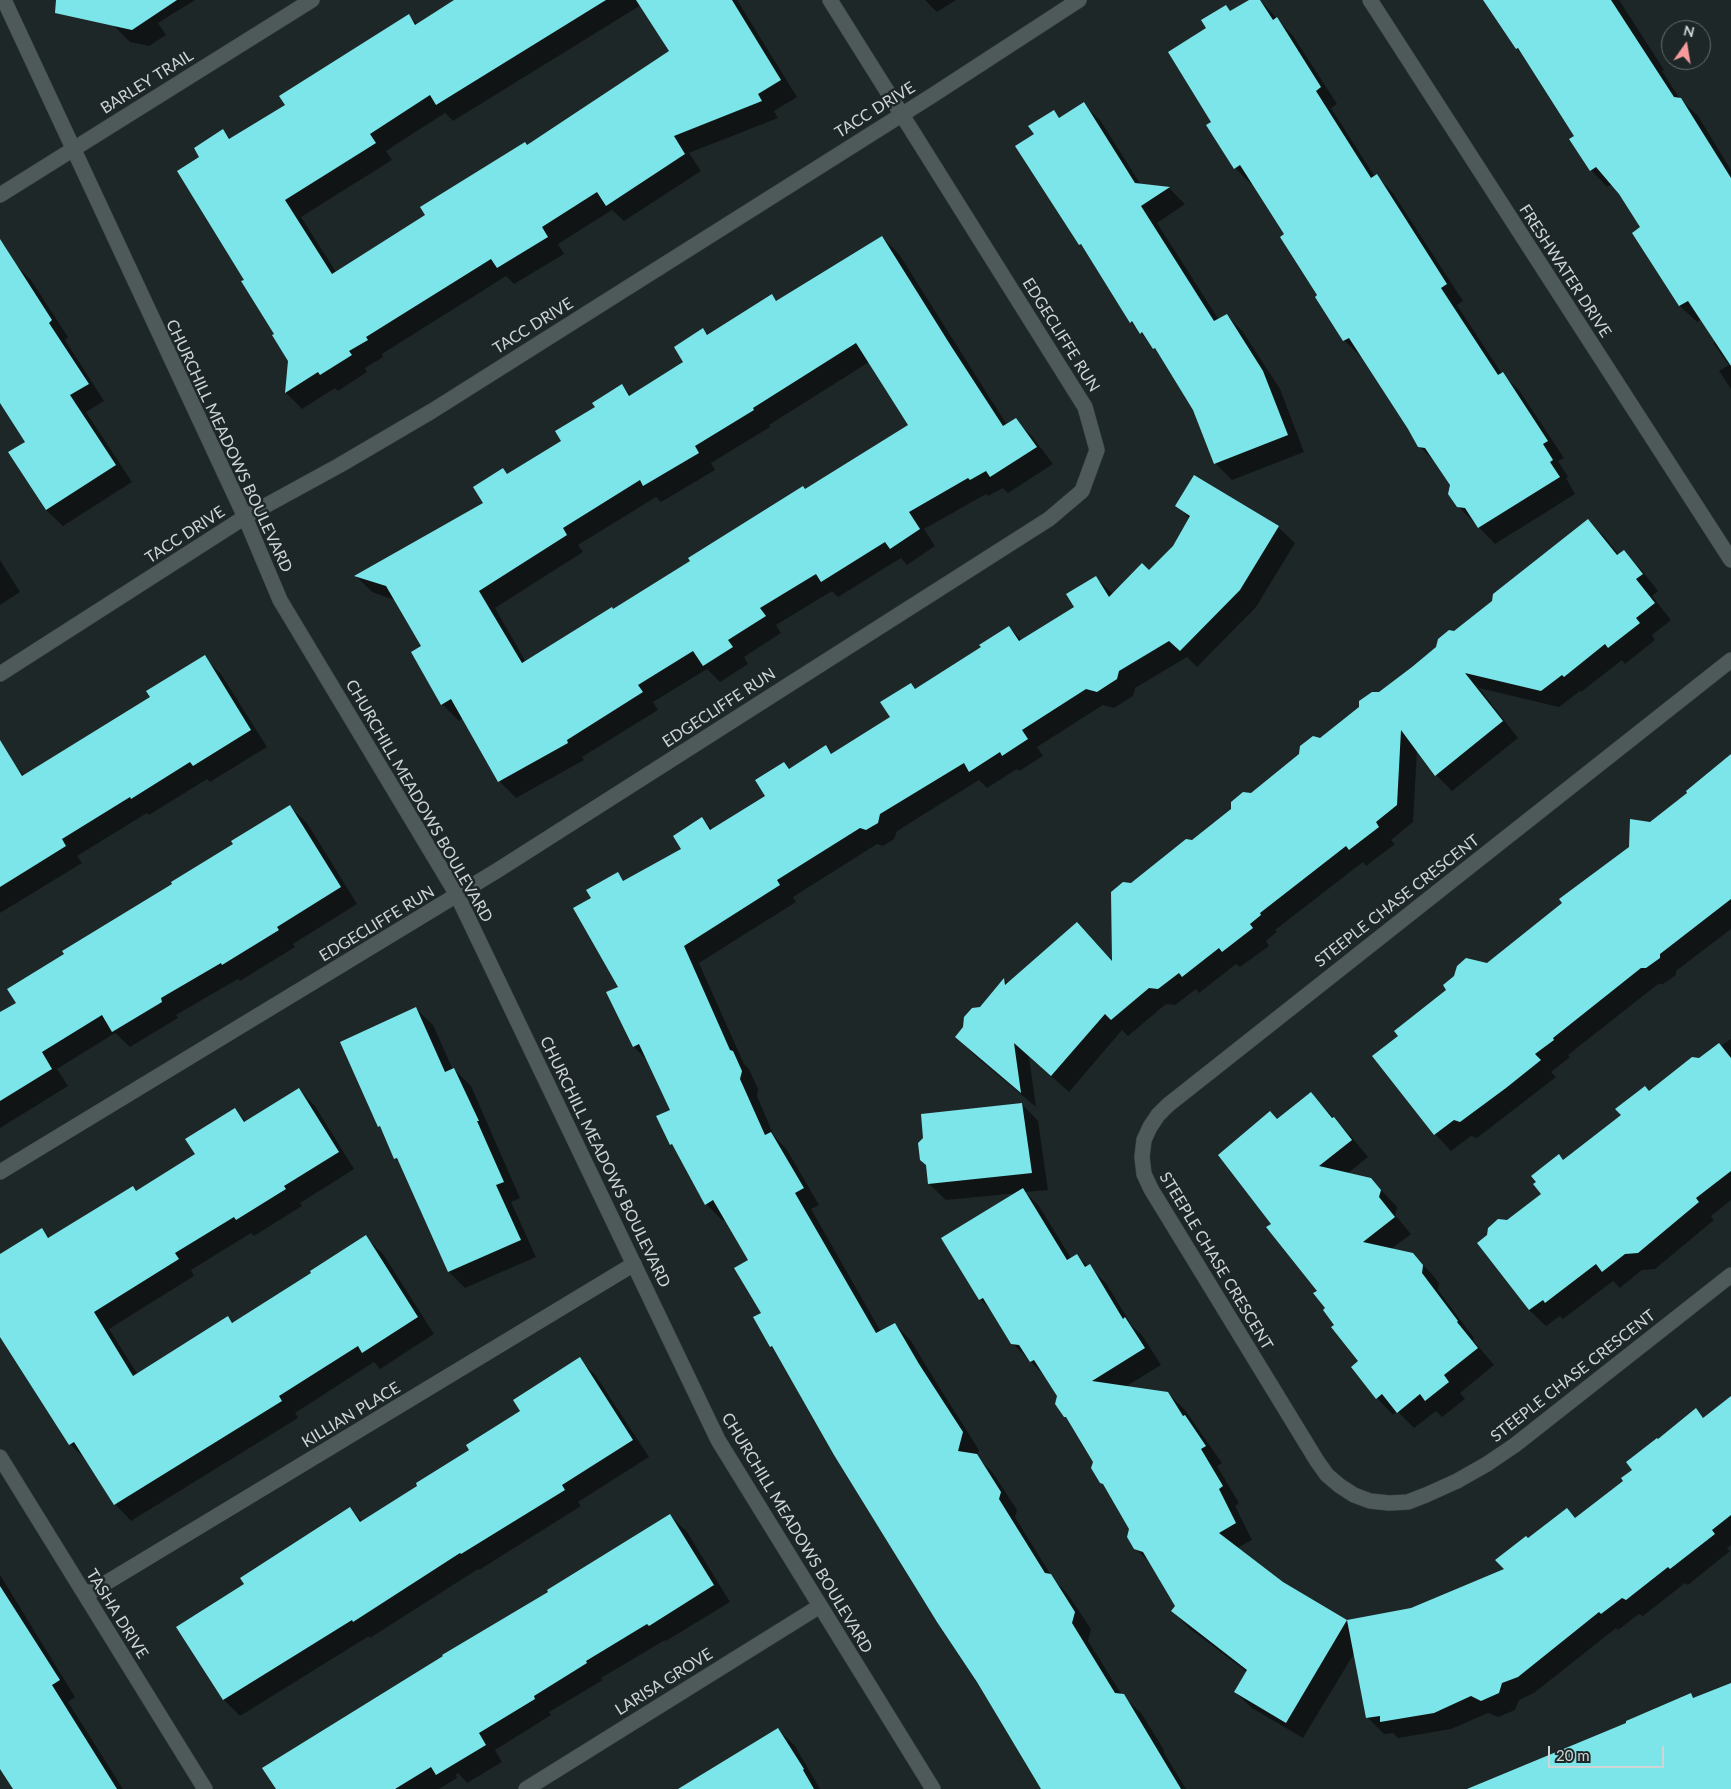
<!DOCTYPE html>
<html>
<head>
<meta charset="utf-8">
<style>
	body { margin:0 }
	#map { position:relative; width:1731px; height:1789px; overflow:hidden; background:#1e2728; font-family:Lato,sans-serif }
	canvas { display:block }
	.north { position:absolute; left:1661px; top:20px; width:50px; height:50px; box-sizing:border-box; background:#1e2728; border:1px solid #656d6d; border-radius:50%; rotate:13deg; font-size:14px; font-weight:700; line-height:20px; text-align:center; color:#cfd5d5 }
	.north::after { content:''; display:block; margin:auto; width:18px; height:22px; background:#f59b9c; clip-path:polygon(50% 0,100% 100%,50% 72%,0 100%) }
	.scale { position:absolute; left:1548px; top:1746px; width:116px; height:22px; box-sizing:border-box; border:2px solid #cfd5d5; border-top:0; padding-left:6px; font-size:15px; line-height:18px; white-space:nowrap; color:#cfd5d5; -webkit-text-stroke:4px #1e2728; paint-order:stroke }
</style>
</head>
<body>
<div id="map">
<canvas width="1731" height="1789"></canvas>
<div class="north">N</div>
<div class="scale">20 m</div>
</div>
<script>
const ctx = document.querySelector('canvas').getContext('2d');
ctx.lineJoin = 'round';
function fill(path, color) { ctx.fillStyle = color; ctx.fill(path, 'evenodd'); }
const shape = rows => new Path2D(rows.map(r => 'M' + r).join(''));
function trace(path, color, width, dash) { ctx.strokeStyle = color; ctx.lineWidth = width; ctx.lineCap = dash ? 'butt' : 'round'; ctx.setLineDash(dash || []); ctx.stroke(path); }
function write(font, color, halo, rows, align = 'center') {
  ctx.font = font + ' Lato,sans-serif'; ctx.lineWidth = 5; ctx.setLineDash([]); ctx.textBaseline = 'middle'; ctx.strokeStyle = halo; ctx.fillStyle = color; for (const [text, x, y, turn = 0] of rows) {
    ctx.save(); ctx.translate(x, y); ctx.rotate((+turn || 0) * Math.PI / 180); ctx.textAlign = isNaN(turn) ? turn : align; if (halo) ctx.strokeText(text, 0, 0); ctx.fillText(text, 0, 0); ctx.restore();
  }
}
fill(shape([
	[97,0,195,0,158,23,166,35,149,46,130,42,113,25],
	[457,0,737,0,797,97,774,111,778,118,689,153,701,171,624,221,612,210,558,244,564,254,514,284,506,276,382,354,383,357,365,368,367,372,338,391,335,388,302,409,286,393,289,361,246,280,201,157,223,131,231,139,287,105,409,16,418,25],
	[641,5,671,52,427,215,336,272,301,217,392,160,386,151,445,113,453,121],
	[925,0,956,0,937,12],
	[1251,0,1260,0,1293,36,1337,104,1331,108,1375,177,1377,176,1393,193,1463,301,1457,305,1502,374,1519,390,1564,458,1558,461,1568,477,1566,478,1575,494,1495,544,1458,506,1451,485,1436,463,1419,446,1362,356,1361,357,1344,340,1286,235,1253,184,1252,185,1235,168,1213,122,1208,28,1226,7,1231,12],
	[1483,0,1619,0,1664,70,1662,71,1680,99,1698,116,1731,170,1731,389,1719,371,1729,365,1714,344,1715,339,1702,319,1697,322,1680,306,1634,233,1642,228,1620,194,1612,184,1607,187,1591,170,1576,136,1525,57,1517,49],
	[1083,104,1100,120,1141,185,1169,188,1185,204,1157,223,1219,320,1227,315,1243,332,1280,389,1304,452,1232,480,1215,463,1194,409,1163,357,1131,322,1086,250,1080,244,1036,135,1053,111,1060,118],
	[882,237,899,254,1007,425,1015,420,1032,436,1053,464,1008,493,1003,488,988,496,986,494,924,529,935,546,907,565,901,558,838,597,832,591,776,625,781,633,744,657,748,664,720,682,707,669,653,702,658,710,582,757,584,760,516,798,499,781,463,718,459,721,442,704,423,646,395,600,372,592,356,576,485,503,503,470,508,475,563,441,597,407,622,386,632,396,685,363,703,330,709,335,772,296,778,302],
	[869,362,910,425,614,610,526,662,495,608,583,552,578,545,656,497,661,502,715,470,711,463,770,427,769,425],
	[15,264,31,280,68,337,65,340,104,401,86,412,132,482,63,526,46,510,26,442,0,402,0,273],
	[1177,506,1278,527,1295,543,1256,607,1197,667,1187,657,1135,688,1133,696,1114,708,1103,705,1037,747,1043,756,1019,771,1017,769,987,788,979,780,897,831,894,839,883,846,877,844,793,897,796,902,699,963,744,1064,749,1069,758,1089,757,1096,774,1136,787,1150,819,1205,811,1209,881,1332,895,1324,911,1341,936,1382,979,1450,977,1457,993,1473,1017,1510,1015,1517,1054,1580,1067,1593,1091,1629,1088,1641,1122,1695,1141,1713,1164,1750,1164,1753,1186,1789,1043,1789,754,1318,762,1313,749,1261,725,1219,723,1221,706,1204,675,1149,671,1144,672,1111,649,1062,634,1047,608,993,619,988,593,899,617,874,625,882,683,850,702,819,713,830,767,796,784,763,790,769,826,747,833,754,891,718,911,685,916,690,983,647,1009,627,1022,641,1076,607,1096,578,1113,594,1149,571,1174,547,1190,519],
	[1588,521,1605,537,1619,555,1624,552,1640,568,1658,591,1652,596,1671,620,1652,635,1655,640,1625,664,1622,660,1581,692,1580,691,1559,707,1479,688,1518,738,1452,791,1436,775,1417,750,1413,822,1391,840,1395,844,1366,866,1363,862,1275,930,1277,932,1266,941,1269,946,1240,967,1236,964,1199,993,1196,989,1175,1005,1166,1004,1128,1036,1122,1030,1069,1092,1029,1057,1036,1107,973,1054,957,1037,1005,980,1008,984,1113,962,1131,884,1192,841,1412,668],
	[0,560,20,592,0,605],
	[204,657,221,674,267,747,210,782,207,779,149,815,147,813,77,856,82,863,0,913,0,777,16,767,25,776,151,698],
	[1731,756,1731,929,1676,971,1676,975,1663,984,1658,984,1568,1055,1570,1057,1551,1072,1556,1077,1477,1138,1471,1136,1451,1151,1435,1134,1374,1056,1630,848,1650,823,1689,793],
	[290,807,307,823,357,904,293,944,295,947,240,981,238,979,176,1015,178,1018,130,1047,115,1033,57,1069,68,1086,0,1128,0,1014,18,1003,174,884],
	[416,1009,433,1025,453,1070,454,1069,471,1086,520,1198,511,1202,536,1257,465,1288,449,1272,400,1163,395,1158,382,1129,379,1126,341,1042],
	[1731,1039,1731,1200,1711,1216,1714,1220,1655,1269,1642,1270,1620,1288,1613,1281,1563,1319,1560,1316,1546,1326,1529,1310,1508,1221,1543,1194,1564,1161,1649,1093],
	[299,1089,315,1106,354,1169,300,1203,302,1206,254,1236,251,1233,191,1270,194,1276,109,1329,138,1375,228,1317,234,1323,313,1273,366,1237,383,1254,434,1334,380,1369,374,1362,295,1413,298,1418,131,1521,115,1504,87,1461,70,1444,34,1388,0,1328,0,1256,42,1230,50,1238,133,1187,137,1191,197,1155,235,1110,247,1122],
	[1311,1094,1350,1135,1368,1157,1347,1174,1371,1179,1397,1207,1395,1215,1411,1234,1391,1249,1413,1255,1430,1272,1439,1283,1438,1290,1474,1338,1473,1340,1494,1365,1460,1393,1465,1399,1442,1417,1436,1411,1414,1428,1397,1411,1393,1415,1377,1398,1352,1367,1360,1361,1336,1325,1318,1291,1273,1224,1277,1120],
	[1022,1104,1038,1121,1048,1190,1025,1192,1039,1206,1071,1258,1076,1255,1106,1283,1132,1326,1142,1335,1161,1365,1125,1387,1168,1393,1185,1410,1222,1463,1217,1466,1239,1503,1235,1506,1252,1540,1237,1548,1282,1583,1349,1624,1411,1609,1506,1570,1528,1540,1567,1510,1576,1519,1625,1481,1633,1470,1627,1462,1696,1410,1712,1427,1731,1427,1731,1545,1727,1548,1730,1551,1688,1585,1685,1583,1643,1616,1639,1614,1618,1630,1616,1628,1534,1693,1519,1700,1515,1710,1498,1717,1488,1713,1451,1729,1398,1738,1393,1733,1384,1734,1367,1717,1355,1652,1303,1738,1252,1708,1235,1692,1247,1672,1189,1628,1172,1611,1177,1606,1152,1565,1135,1548,1131,1528,1108,1489,1101,1482,1094,1462,1070,1422,1065,1416,1059,1395,1047,1378,1012,1343,992,1311,980,1299,1018,1193,946,1200,929,1184],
	[579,1359,596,1376,649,1457,578,1502,581,1506,479,1570,478,1569,370,1638,369,1636,240,1716,224,1700,178,1627,246,1584,350,1509,363,1522,419,1486,522,1411],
	[670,1515,687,1532,730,1602,666,1641,665,1640,601,1678,603,1680,549,1712,551,1715,495,1750,502,1762,467,1783,458,1773,456,1774,457,1778,439,1789,277,1789,550,1593],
	[0,1575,75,1697,68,1702,123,1789,15,1789,0,1765],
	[778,1729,795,1746,820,1789,681,1789]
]), '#0007');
fill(shape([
	[56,0,177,0,132,30,55,13],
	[454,0,606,0,436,105,430,95,370,134,376,143,285,200,332,274,425,215,420,207,525,142,527,145,669,51,636,0,732,0,781,80,758,94,762,101,674,136,685,154,606,206,597,192,542,227,548,237,497,268,491,259,366,337,368,340,349,351,352,355,320,375,318,372,285,393,288,361,272,335,274,334,241,281,244,280,177,171,199,157,194,148,223,129,229,139,285,105,279,96,409,14,415,25],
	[1249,0,1260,0,1273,20,1277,17,1321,87,1316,91,1371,178,1377,174,1447,284,1441,288,1498,375,1503,372,1548,441,1543,444,1553,460,1550,462,1560,477,1478,528,1465,508,1457,507,1448,494,1450,485,1425,448,1418,447,1408,429,1349,338,1343,341,1315,297,1317,295,1280,237,1284,234,1240,165,1234,169,1206,125,1211,122,1168,52,1206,28,1201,20,1226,5,1230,11],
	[1483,0,1611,0,1674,97,1681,98,1731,178,1731,366,1688,301,1679,306,1632,233,1640,227,1619,194,1596,167,1590,171,1569,139,1574,136,1518,48,1516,49],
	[1084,102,1135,183,1170,187,1141,206,1214,321,1227,314,1263,371,1288,435,1214,464,1193,410,1155,348,1153,349,1142,332,1140,334,1132,321,1130,323,1081,244,1079,245,1015,146,1034,134,1028,126,1054,110,1059,118],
	[882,236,951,346,1003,426,1016,418,1037,447,990,477,986,471,970,480,968,478,909,512,920,529,890,549,885,542,821,582,816,574,760,608,766,616,728,640,733,647,703,666,693,651,638,685,643,692,567,740,568,743,498,782,451,699,441,705,411,652,421,646,386,586,354,576,483,503,473,487,503,468,507,474,561,441,555,431,595,407,592,403,622,384,629,396,683,362,674,347,703,328,707,335,772,294,776,301],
	[856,343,908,425,805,489,803,486,688,558,690,561,613,609,612,607,522,663,479,591,567,535,563,528,640,480,643,486,699,453,695,446,754,410,753,408],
	[0,239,52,320,49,323,89,384,70,395,116,465,46,510,8,452,25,442,0,403],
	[1194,475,1279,526,1240,590,1180,651,1169,641,1119,671,1117,679,1097,692,1086,689,1022,730,1028,739,1002,756,1000,752,969,772,964,763,880,814,878,823,866,830,860,828,777,880,780,885,684,946,730,1050,733,1051,742,1071,740,1079,765,1135,771,1132,804,1188,795,1193,876,1333,895,1323,919,1364,963,1432,958,1451,977,1454,1001,1492,999,1499,1045,1573,1051,1574,1075,1612,1072,1623,1115,1693,1124,1694,1181,1789,1041,1789,977,1682,937,1622,834,1455,772,1346,770,1347,753,1317,761,1313,734,1268,748,1260,713,1200,705,1205,672,1144,670,1145,656,1116,670,1110,639,1044,633,1047,606,992,618,987,573,908,591,898,586,890,618,872,623,881,681,849,673,836,702,817,710,830,765,796,755,780,784,762,789,769,826,745,831,754,890,717,880,702,911,683,915,689,981,647,979,645,1009,626,1019,641,1074,607,1066,594,1096,576,1109,597,1142,563,1149,570,1173,546,1190,516,1175,506],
	[1588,519,1617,555,1624,550,1643,574,1636,579,1655,603,1636,618,1640,623,1608,648,1605,644,1564,677,1562,675,1541,691,1465,673,1503,721,1435,776,1401,730,1397,805,1376,822,1379,827,1349,850,1346,846,1260,913,1261,915,1250,924,1253,928,1222,952,1219,948,1182,977,1179,973,1158,989,1149,988,1111,1020,1105,1014,1051,1076,1014,1043,1021,1093,955,1037,963,1027,964,1017,972,1008,980,1007,1004,978,1005,985,1077,922,1112,961,1111,892,1123,882,1131,883,1186,839,1192,840,1231,809,1231,802,1243,792,1251,793,1299,754,1300,746,1313,736,1320,738,1359,707,1359,701,1372,692,1379,692,1412,667,1436,647,1438,639,1449,630,1454,631,1492,601,1493,594],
	[205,655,251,730,193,766,190,762,131,799,130,797,62,839,66,846,0,887,0,740,22,776,150,697,146,691],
	[1731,754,1731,899,1660,954,1660,958,1646,968,1641,968,1553,1038,1554,1040,1535,1054,1541,1060,1506,1088,1460,1122,1454,1120,1434,1135,1372,1056,1398,1036,1394,1031,1446,990,1443,985,1454,976,1457,966,1466,958,1487,963,1562,903,1559,899,1629,847,1630,819,1650,822,1687,793,1686,791],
	[290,805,341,887,277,927,279,930,222,965,221,963,161,998,162,1002,112,1032,102,1015,42,1052,52,1069,0,1101,0,1012,16,1003,7,989,64,954,62,951,172,884,171,882,233,844,231,841],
	[416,1007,445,1072,454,1068,479,1121,477,1121,504,1182,496,1185,521,1240,448,1272,397,1158,394,1159,380,1126,378,1127,340,1042],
	[1719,1043,1731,1058,1731,1171,1696,1198,1699,1202,1638,1253,1625,1254,1602,1272,1596,1264,1545,1303,1543,1300,1529,1310,1477,1243,1487,1235,1488,1228,1498,1219,1507,1220,1541,1194,1533,1184,1536,1182,1531,1176,1559,1154,1563,1160,1621,1115,1615,1109,1645,1086,1649,1091,1692,1057,1699,1058],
	[299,1088,339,1152,284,1186,286,1189,236,1220,234,1217,175,1253,179,1259,94,1312,133,1376,228,1316,232,1323,311,1273,310,1271,366,1235,418,1317,362,1353,358,1346,279,1396,282,1401,114,1505,74,1442,69,1445,0,1337,0,1254,42,1228,48,1238,133,1186,136,1191,195,1154,185,1139,235,1108,244,1122],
	[1311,1092,1332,1118,1334,1117,1352,1140,1319,1166,1371,1178,1381,1190,1379,1197,1395,1217,1363,1242,1413,1253,1423,1265,1422,1273,1458,1321,1457,1322,1478,1348,1444,1375,1449,1382,1425,1401,1420,1394,1397,1413,1382,1394,1376,1399,1351,1367,1358,1361,1331,1327,1334,1325,1323,1310,1325,1308,1313,1293,1317,1291,1266,1227,1271,1224,1218,1155,1270,1111,1277,1119],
	[1022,1103,1032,1173,928,1184,926,1165,920,1160,918,1143,923,1138,921,1114],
	[1023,1188,1067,1260,1077,1254,1085,1267,1090,1264,1123,1319,1125,1317,1145,1348,1092,1381,1168,1392,1183,1416,1185,1415,1206,1446,1201,1449,1223,1486,1219,1489,1236,1523,1219,1533,1283,1582,1347,1620,1286,1723,1234,1692,1247,1670,1171,1611,1175,1606,1143,1552,1134,1549,1127,1537,1129,1529,1103,1484,1100,1483,1091,1468,1093,1462,1066,1417,1064,1417,1055,1404,1057,1396,1034,1360,1030,1362,1019,1345,1011,1344,983,1298,979,1300,941,1238],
	[580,1357,633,1440,562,1485,565,1490,461,1554,460,1553,353,1622,352,1620,223,1700,176,1627,244,1584,240,1578,350,1507,360,1522,417,1486,416,1483,469,1450,466,1445,520,1411,513,1400],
	[1731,1396,1731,1515,1712,1530,1715,1534,1670,1569,1668,1567,1626,1600,1622,1598,1601,1614,1599,1612,1518,1677,1502,1683,1499,1693,1481,1701,1471,1696,1434,1713,1380,1722,1380,1716,1366,1718,1347,1620,1411,1608,1504,1569,1495,1560,1526,1536,1528,1538,1567,1508,1575,1518,1623,1481,1621,1478,1632,1470,1626,1462,1657,1438,1658,1439,1696,1408,1703,1418],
	[670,1514,714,1585,649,1626,647,1624,586,1661,587,1663,534,1696,535,1699,479,1733,486,1745,436,1775,431,1767,395,1789,276,1789,262,1768,443,1656,442,1655,548,1592,547,1590],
	[0,1586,60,1680,52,1685,117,1789,13,1789,0,1769],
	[1731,1683,1731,1789,1467,1789,1626,1723,1626,1721,1691,1693,1693,1698],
	[778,1728,804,1769,803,1770,814,1789,678,1789]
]), '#7be5e9');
const minor = shape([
	[1370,0,1731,560],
	[0,195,312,0],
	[1731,660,1168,1105,1158,1115,1150,1127,1144,1140,1142,1157,1144,1174,1151,1189,1317,1461,1327,1475,1340,1486,1354,1495,1370,1501,1389,1503,1408,1502,1426,1495,1457,1481,1487,1464,1515,1445,1731,1275],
	[0,1172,498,870,1049,519,1082,491,1097,450,1085,407,830,0],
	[0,1457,205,1789],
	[86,1595,634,1264],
	[526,1789,820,1606]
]);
const tertiary = shape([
	[4,0,245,517,280,600,457,895,718,1440,933,1789],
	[0,674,245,517,340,465,432,411,933,95,1079,0]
]);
trace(minor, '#3c4344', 16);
trace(tertiary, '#3c4344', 16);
trace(minor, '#4e5959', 15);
trace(tertiary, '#4e5959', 15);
write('16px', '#cfd5d5', '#1e2728', [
	["BARLEY TRAIL",147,82,-32],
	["TACC DRIVE",875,110,-32],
	["FRESHWATER DRIVE",1565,271,57],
	["TACC DRIVE",533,326,-32],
	["EDGECLIFFE RUN",1061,335,58],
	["CHURCHILL MEADOWS BOULEVARD",229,446,65],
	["TACC DRIVE",185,535,-33],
	["EDGECLIFFE RUN",719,708,-33],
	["CHURCHILL MEADOWS BOULEVARD",419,801,60],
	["STEEPLE CHASE CRESCENT",1397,901,-38],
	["EDGECLIFFE RUN",377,924,-31],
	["CHURCHILL MEADOWS BOULEVARD",605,1162,64],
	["STEEPLE CHASE CRESCENT",1216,1261,59],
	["STEEPLE CHASE CRESCENT",1573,1376,-38],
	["KILLIAN PLACE",351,1415,-31],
	["CHURCHILL MEADOWS BOULEVARD",797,1533,59],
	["TASHA DRIVE",117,1614,58],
	["LARISA GROVE",664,1682,-32]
]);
</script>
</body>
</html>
